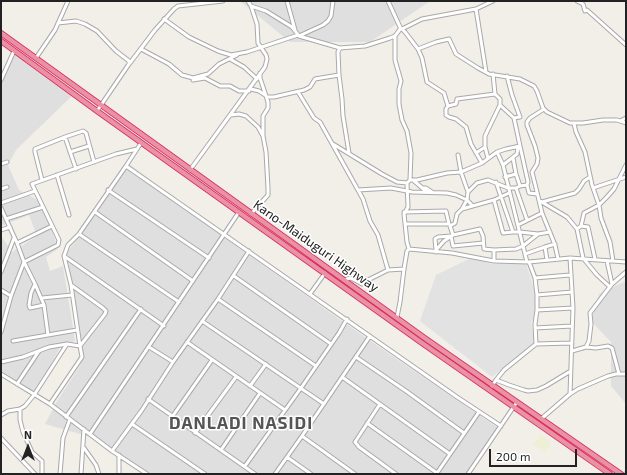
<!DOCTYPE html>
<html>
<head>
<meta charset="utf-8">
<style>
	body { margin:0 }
	#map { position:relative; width:627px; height:475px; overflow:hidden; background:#f2efe9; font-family:"Exo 2",sans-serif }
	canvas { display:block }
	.frame { position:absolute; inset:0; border:2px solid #222; pointer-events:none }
	.north { position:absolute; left:8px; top:427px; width:40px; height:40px; -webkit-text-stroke:3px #fff; paint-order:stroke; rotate:0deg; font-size:11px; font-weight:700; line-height:16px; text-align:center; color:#222 }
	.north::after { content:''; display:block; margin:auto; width:14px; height:18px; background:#222; clip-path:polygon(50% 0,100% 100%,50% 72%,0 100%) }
	.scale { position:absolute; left:489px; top:449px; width:88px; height:18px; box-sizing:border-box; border:2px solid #222; border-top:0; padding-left:5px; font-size:12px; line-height:14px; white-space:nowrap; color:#222; -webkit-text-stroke:3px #fff; paint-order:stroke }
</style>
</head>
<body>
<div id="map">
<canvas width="627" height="475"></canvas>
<div class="frame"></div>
<div class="north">N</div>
<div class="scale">200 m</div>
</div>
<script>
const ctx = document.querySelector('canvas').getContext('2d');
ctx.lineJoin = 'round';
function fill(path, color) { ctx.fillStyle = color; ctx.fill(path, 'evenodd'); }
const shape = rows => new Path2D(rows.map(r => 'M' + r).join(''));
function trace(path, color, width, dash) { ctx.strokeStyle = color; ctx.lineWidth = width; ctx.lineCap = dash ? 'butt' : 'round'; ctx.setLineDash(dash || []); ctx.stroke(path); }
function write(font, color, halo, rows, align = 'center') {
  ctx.font = font + ' "Exo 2",sans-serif'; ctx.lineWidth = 3; ctx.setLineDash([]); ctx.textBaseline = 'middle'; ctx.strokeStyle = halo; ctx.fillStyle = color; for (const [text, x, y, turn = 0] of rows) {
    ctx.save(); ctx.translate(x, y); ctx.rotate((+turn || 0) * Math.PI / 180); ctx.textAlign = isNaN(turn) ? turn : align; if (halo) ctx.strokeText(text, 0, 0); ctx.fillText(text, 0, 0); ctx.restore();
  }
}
fill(shape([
	[240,1,430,1,370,42,290,42],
	[17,51,74,94,16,150,8,165,19,190,43,203,58,249,46,257,50,271,63,266,75,341,61,345,37,394,1,370,1,236,12,252,37,236,29,215,1,226,1,83],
	[127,162,225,238,369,340,498,428,468,474,142,474,90,437,45,424,56,403,81,364,77,323,67,252,89,224],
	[626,281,626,404,611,386,611,342,591,321,599,294]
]), '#e0dfdf');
fill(shape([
	[541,435,551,442,545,452,533,444]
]), '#eef0d5');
fill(shape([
	[471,258,492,264,526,263,540,309,531,323,535,344,492,377,420,321,436,275]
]), '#e2e2e2');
const minor = shape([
	[248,1,251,6,266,11,292,27,299,36,340,48,365,46,390,38,395,36,401,28],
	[287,1,295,30],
	[388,1,400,27,405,32,418,49,422,58,427,82,444,93,448,106,446,109,446,115,449,117,456,119,466,127,471,144,482,163],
	[577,1,583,4,585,11,587,10,626,45],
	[476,9,486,72],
	[164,19,189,37,218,51,231,55,247,52,298,35],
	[58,23,76,21,85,24,97,31,116,51,129,61,129,64,97,111],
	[402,29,422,19,476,9,493,1],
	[299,36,323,25,328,21,331,16,333,1],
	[395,36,395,60,401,81,399,89,399,104,402,120,407,131,411,153,410,180,407,183,408,207,404,214,407,242,409,249],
	[340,48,338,52,339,75,342,99,343,116,349,153],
	[141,49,169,64,182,75,193,78,208,74,219,64,237,55],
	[418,49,436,42,449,39,456,54,478,68,489,74,520,79,534,86,537,91,543,108,547,112,570,123,583,123,603,120,617,120,626,123],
	[36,58,55,30,68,1],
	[230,59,244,67,257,79],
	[130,63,155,30,174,9,178,6,223,1],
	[260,73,260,78,268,102,268,108,263,116,263,135],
	[1,80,14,51],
	[193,80,205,78,220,86,230,86,239,91,249,91],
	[251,89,259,91,265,95],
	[298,92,314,118,320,122,363,199,370,221,378,235,388,270],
	[267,97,274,97,304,90,310,87,315,79,339,75],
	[500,105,514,118],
	[448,106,456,104,457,99,495,94],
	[544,109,530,118,527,122,527,125,535,146,538,158,537,164,532,172,536,188,542,213,555,245,558,259],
	[231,115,239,114,246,116,258,127,263,136,266,152,268,188,268,195,251,214],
	[620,121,626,118],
	[574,124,576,132,585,152,592,185,599,205,601,218,610,242,613,261],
	[141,143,126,166,457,397,501,426],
	[333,144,382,174,397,182,407,183],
	[520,146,528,182,527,185],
	[70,152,89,146],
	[476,153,485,147],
	[458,155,461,172,468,192],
	[488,158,485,147,485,136,500,105,500,99,495,94,493,74],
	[513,158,516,174],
	[1,164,7,162],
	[503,165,517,154,518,147],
	[126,166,79,234,68,245,64,256,164,326],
	[76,169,65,137,83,131,86,133,94,162],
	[190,170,265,67,267,59,266,55,258,43,257,24,251,6],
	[57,175,69,215],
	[505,177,516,174,520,186],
	[42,180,35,152,35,149,65,137],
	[410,180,417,180,447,173,461,172,482,163,497,152,506,149,520,146,514,118,520,117,512,95,507,76],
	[413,180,427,192],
	[496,182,513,232,520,232,538,234,550,232],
	[422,188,426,188,432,192],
	[516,188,527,220],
	[593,188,626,177],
	[1,189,7,187],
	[108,190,209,258],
	[358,190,391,188,412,192,447,193,456,195,467,200,473,206],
	[494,200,503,233,513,232],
	[540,201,567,217,577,229,581,226,588,227,595,259],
	[542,202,575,193,579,189,584,181,590,177],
	[1,203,35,191],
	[1,208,17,243,24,262,11,296,1,332],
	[462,209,494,200,509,193],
	[95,212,193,281],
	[404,212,446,211,449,224],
	[6,219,43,207],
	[405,224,449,224,450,225],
	[518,225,542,213],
	[581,226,584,213,599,205,607,197,614,189,626,165],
	[577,229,583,258,597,275,610,287],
	[1,230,10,227],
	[79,234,179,302],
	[453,235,480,229,483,236,484,249,494,250],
	[17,243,52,226],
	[545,247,555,244],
	[436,250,435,239,438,237,451,236,453,246,483,243],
	[436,252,436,250,444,241,453,235,450,226,455,223,457,214,462,209,467,200,468,192,477,183,488,180,508,188,516,188,520,186,527,185,529,193,537,194],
	[525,254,545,247,547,260],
	[64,256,71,285],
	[494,261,494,250,516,249,523,246,503,165,497,152],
	[607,261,612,284],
	[527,262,523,246,538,234],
	[529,262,535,278,537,295,537,310,535,324,536,344],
	[1,272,14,238],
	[234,276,331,344],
	[535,278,570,275],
	[345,280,350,278,353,279,362,284,368,280,388,270,404,269],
	[35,284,44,305,48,335],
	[1,290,11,296],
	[310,294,325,273],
	[537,295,572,292],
	[42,298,72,295],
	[218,299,316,366],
	[44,305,30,308,29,305,31,293,35,284,24,262,58,245,59,240,32,184,116,154,137,149],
	[537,310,573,308],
	[397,317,400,302,404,269,407,251,409,249,452,253,494,261,529,262,570,258,626,262],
	[202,321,324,404],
	[535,328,572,326],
	[13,341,77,330],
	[187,342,285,410],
	[586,347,596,348,608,346,612,348,619,374],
	[572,351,586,347,589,341,591,324,590,313,612,284,626,272],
	[356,357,406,391,464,433],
	[1,362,23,357,49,347,67,344,80,346,105,314,106,311,103,308,71,285,80,346,82,357,50,404],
	[173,362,218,299,249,251],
	[1,374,50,404,112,451,147,474],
	[342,377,450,454],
	[496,380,504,370,536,344,572,343],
	[17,384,39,351],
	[250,386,266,364],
	[492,386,496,380,509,385,524,390,528,391,537,390,546,386,569,372],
	[570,394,573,308,570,258],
	[148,399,255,474],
	[380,404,355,442,359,447,396,474],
	[20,409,20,420,23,432,32,452,42,461,42,474],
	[1,415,8,411,20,409,25,406,34,395,67,344],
	[66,417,141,309],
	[172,417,212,360],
	[541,419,570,394,578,389,608,376,616,374,626,374],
	[367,423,437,473],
	[132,424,205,474],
	[195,433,236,377],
	[90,434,239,212],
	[302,436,355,474],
	[1,438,35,474],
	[84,448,96,465,99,474],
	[221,450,260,393],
	[112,451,142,410,173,362,149,347],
	[287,457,311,474],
	[245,466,301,388,339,333,347,319],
	[437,473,479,412],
	[60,474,63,438,70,419],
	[81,474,84,429],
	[119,474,119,455],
	[275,474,302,436,370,336],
	[468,474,517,402],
	[625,474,626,474]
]);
const highway = shape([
	[1,33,426,339,621,474],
	[1,41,97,111,422,343,610,474]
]);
trace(minor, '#a9a9a9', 5);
trace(highway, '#dc2a67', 6);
trace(minor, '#fff', 3);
trace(highway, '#e892a2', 4.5);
write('13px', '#222', '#fff', [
	["Kano-Maiduguri Highway",316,246,35]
]);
ctx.letterSpacing = '1px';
write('bold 17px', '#555', '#fff', [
	["DANLADI NASIDI",241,423]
]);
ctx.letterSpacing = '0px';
</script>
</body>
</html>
